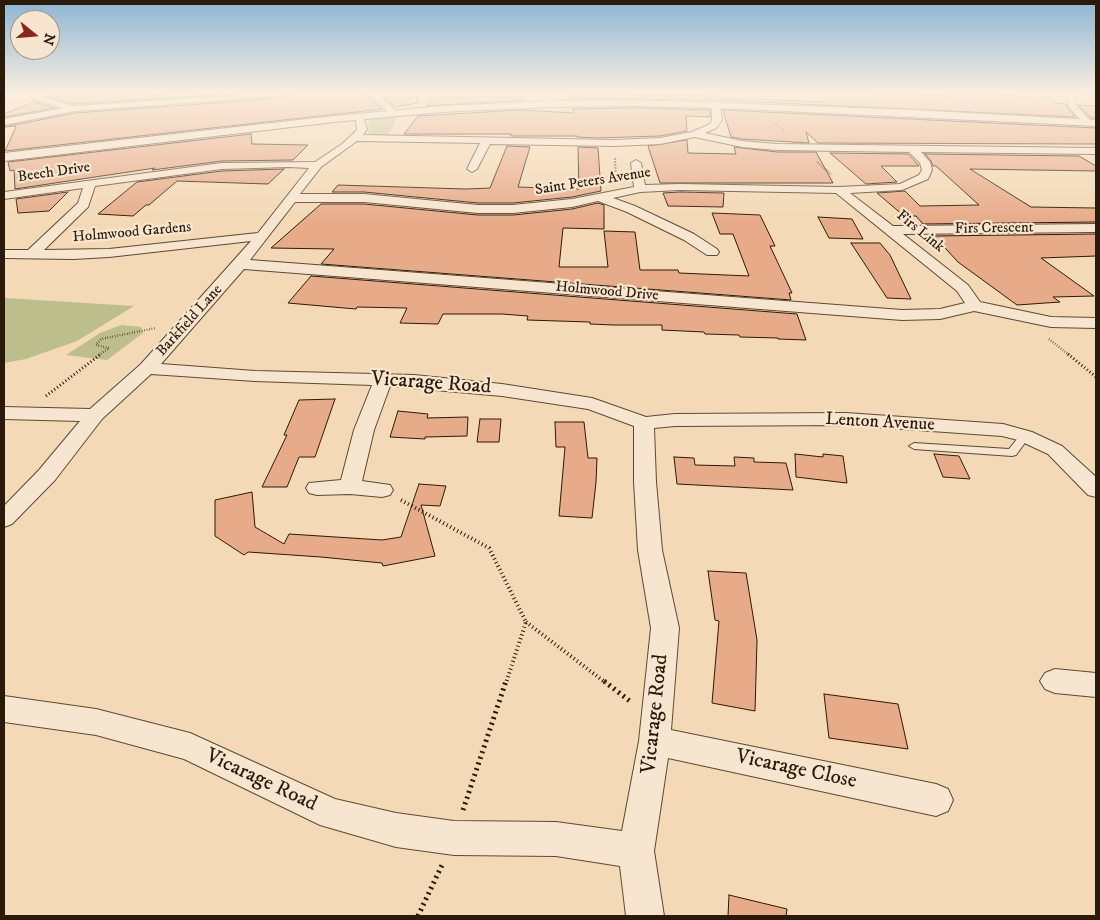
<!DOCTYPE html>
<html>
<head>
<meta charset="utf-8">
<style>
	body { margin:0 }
	#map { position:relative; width:1100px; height:920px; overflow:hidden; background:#f3d9b5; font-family:"IM FELL DW Pica",serif }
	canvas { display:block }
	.frame { position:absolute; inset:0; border:5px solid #2b1a09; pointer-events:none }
	.north { position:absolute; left:10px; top:10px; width:50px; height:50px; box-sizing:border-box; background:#f7e6cf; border:1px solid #a59480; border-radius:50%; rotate:107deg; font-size:14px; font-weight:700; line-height:20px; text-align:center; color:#2b1a09 }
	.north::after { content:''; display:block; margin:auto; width:18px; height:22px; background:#8f2418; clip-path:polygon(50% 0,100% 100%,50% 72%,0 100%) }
</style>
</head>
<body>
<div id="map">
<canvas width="1100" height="920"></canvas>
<div class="frame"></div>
<div class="north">N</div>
</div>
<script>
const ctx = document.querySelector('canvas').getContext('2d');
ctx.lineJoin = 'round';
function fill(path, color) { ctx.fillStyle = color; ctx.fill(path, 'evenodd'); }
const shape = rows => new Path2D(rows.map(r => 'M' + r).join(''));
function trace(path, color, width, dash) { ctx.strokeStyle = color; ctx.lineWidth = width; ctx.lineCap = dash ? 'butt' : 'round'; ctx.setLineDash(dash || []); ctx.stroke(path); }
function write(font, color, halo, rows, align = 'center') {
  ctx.font = font + ' "IM FELL DW Pica",serif'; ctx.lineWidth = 4.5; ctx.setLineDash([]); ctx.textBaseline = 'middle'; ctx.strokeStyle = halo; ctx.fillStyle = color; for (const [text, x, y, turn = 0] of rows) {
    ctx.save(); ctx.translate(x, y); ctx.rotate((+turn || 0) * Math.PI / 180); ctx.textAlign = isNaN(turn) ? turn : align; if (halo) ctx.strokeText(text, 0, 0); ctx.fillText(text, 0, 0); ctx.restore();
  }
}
fill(shape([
	[395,116,394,127,385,137,368,133,369,121,373,118],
	[4,298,134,306,77,341,26,359,4,363],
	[121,325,141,327,143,333,107,360,66,355,100,333]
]), '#bcbf8c');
const building = shape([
	[171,92,262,92,73,104,47,96,53,94,163,95,171,92],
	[293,92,362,92,382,109,5,151,16,127,14,126,4,127,75,113,256,100,287,96,293,92],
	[387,92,417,92,418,103,395,107,382,94,387,92],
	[826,92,951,96,950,93,970,95,969,93,1051,98,1057,103,1066,104,1067,107,1075,117,716,100,571,99,569,94,720,96,722,98,827,102,826,92],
	[433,97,525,97,524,100,426,106,433,97],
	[34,102,55,108,4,117,4,114,34,102],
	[1078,105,1096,106,1096,118,1091,118,1078,105],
	[637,108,710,110,710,117,686,116,687,131,660,136,598,138,577,137,577,136,511,136,511,134,404,134,418,116,521,110,574,113,573,109,637,108],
	[723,110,1096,128,1096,144,818,143,806,132,809,143,742,139,731,137,723,110],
	[251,134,252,144,308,145,293,160,222,161,152,170,155,168,15,189,14,170,10,171,8,162,251,134],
	[687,140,688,153,736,154,734,147,777,152,816,152,833,183,660,183,648,146,687,140],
	[507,146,530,147,518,187,579,189,578,147,598,148,601,191,572,197,513,203,478,203,364,192,332,192,338,185,466,189,490,188,507,146],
	[830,153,908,154,919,166,881,166,897,182,866,184,830,153],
	[925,154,1079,156,1096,166,1096,171,970,169,1031,207,1096,208,1096,222,923,224,916,216,904,216,877,193,905,191,920,206,979,205,936,166,933,166,931,161,925,154],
	[284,169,268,184,177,181,149,205,146,205,133,216,98,214,137,182,222,171,284,169],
	[68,192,49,211,18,213,16,199,68,192],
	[680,192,724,193,723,207,668,206,663,193,680,192],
	[598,203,604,205,604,229,563,228,559,267,608,267,604,231,635,232,640,270,678,270,679,273,749,276,733,234,720,234,712,213,760,215,775,246,770,246,792,293,789,293,791,300,321,264,334,249,271,248,321,204,364,204,478,215,513,215,572,209,598,203],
	[818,217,852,219,863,239,829,238,818,217],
	[1096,234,1096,256,1041,258,1094,296,1053,297,1060,302,1017,305,958,262,934,236,1096,234],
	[851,243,880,243,890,255,911,299,887,298,851,243],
	[311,276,797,314,806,340,778,339,778,338,740,337,739,335,705,334,704,332,662,330,662,325,614,325,590,324,590,322,527,320,528,316,502,314,443,314,438,324,400,323,407,308,357,307,356,309,288,303,311,276],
	[335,399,315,457,299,457,287,487,262,487,287,435,284,435,299,400,335,399],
	[398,411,428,414,427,418,468,417,467,436,425,437,425,439,390,437,398,411],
	[480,419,501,419,499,442,477,442,480,419],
	[555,422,584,422,588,458,597,458,596,482,592,518,559,516,565,447,556,447,555,422],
	[795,454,823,457,823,454,843,456,847,483,796,477,795,454],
	[934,454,959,456,970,479,943,477,934,454],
	[674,457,694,458,695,465,735,466,734,457,754,458,754,462,786,463,793,490,677,484,674,457],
	[419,484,446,486,440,506,421,505,435,556,383,566,382,563,321,557,248,552,244,555,215,536,215,500,252,492,255,527,284,544,289,534,382,540,401,537,419,484],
	[708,571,746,573,757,640,755,711,712,703,719,621,715,620,708,571],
	[824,694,898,704,908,749,829,738,824,694],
	[729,895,787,909,786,916,728,916,729,895]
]);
fill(building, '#e8ab8a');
trace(building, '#2b1a09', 1);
const service = shape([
	[369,92,385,92,371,94,369,92],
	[1025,433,1030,436,1016,455,1012,456,914,449,909,446,914,443,1009,449,1021,434,1025,433]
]);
const minor = shape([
	[36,92,45,92,41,96,73,106,291,92,287,94,256,98,75,111,4,125,4,119,63,108,32,99,31,97,36,92],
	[364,92,374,92,379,94,398,113,397,115,391,115,373,98,364,92],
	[542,92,550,92,554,104,553,106,547,106,542,92],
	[1067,92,1096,92,1096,94,1077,96,1075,104,1090,120,1090,124,1084,124,1068,106,1069,94,1067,92],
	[716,102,720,105,722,120,716,128,705,133,742,141,777,144,1096,148,1096,154,921,152,930,162,932,170,928,179,902,190,850,193,893,226,1096,224,1096,232,903,234,968,285,980,302,1051,317,1096,318,1096,328,1051,327,974,311,940,319,902,320,244,269,161,364,255,371,414,375,502,384,592,398,646,417,675,414,846,413,1003,424,1032,432,1062,446,1096,477,1096,497,1088,495,1048,454,1018,440,1002,436,846,425,675,426,654,428,656,482,662,550,679,628,671,730,936,784,948,789,953,800,948,811,936,816,668,758,654,851,664,916,626,916,620,866,556,856,454,855,396,847,320,825,184,759,96,735,4,722,4,696,96,709,190,733,335,799,396,813,454,821,556,822,622,831,639,741,651,628,638,550,634,482,634,426,588,409,502,396,390,386,374,430,362,481,390,485,393,490,390,495,382,497,350,494,317,495,309,493,306,488,309,483,341,480,354,430,372,385,255,381,151,374,102,419,55,480,12,524,4,527,4,506,39,470,80,421,4,419,4,407,90,409,141,364,251,241,109,257,73,259,4,258,4,250,28,250,78,203,83,188,4,199,4,192,222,163,315,162,342,144,355,132,357,129,355,116,359,113,363,116,367,129,363,135,614,140,660,138,692,132,710,124,712,120,712,105,716,102],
	[695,137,742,147,777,150,909,152,920,163,922,170,919,175,900,184,839,187,680,184,645,185,641,163,636,160,631,163,634,187,572,199,513,205,478,205,364,194,300,194,321,167,357,141,480,143,467,169,472,172,477,169,490,144,614,146,660,144,695,137],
	[288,167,309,168,258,233,109,249,44,250,88,207,95,186,222,169,288,167],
	[680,190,836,193,957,291,965,303,940,309,902,310,250,260,295,202,364,202,478,213,513,213,572,207,598,201,627,212,684,240,707,255,717,255,719,252,717,249,694,234,635,206,613,198,640,192,680,190],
	[1055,669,1096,673,1096,697,1055,693,1045,689,1040,681,1045,673,1055,669]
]);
const tertiary = shape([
	[637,100,914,110,1096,120,1096,126,743,109,637,106,550,107,442,112,334,122,4,161,4,153,334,116,442,106,550,101,637,100]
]);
trace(service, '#5d4a34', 2);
trace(minor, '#5d4a34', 2);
trace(tertiary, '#5d4a34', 2);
trace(shape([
	[4,94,21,94],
	[774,123,785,131]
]), '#2b1a09', 1, [0.5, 1]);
trace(shape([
	[615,158,616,180],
	[817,162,831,174]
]), '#2b1a09', 2, [0.5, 1]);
trace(shape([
	[1049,339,1069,355],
	[99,355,109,348,96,345,101,339,156,328]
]), '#2b1a09', 2.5, [0.5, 2]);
trace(shape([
	[1068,354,1096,377],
	[46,396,101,354]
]), '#2b1a09', 3, [1, 2.5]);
trace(shape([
	[401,500,489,548,526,622,506,683],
	[526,622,606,683]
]), '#2b1a09', 4, [1, 3]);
trace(shape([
	[604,681,631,702],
	[463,810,506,681],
	[418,916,442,865]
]), '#2b1a09', 5, [2, 4]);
fill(service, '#f7e6cf');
fill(minor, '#f7e6cf');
fill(tertiary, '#f7e6cf');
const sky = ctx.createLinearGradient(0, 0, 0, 221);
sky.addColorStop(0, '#8bb5d5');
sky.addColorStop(0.42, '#faeede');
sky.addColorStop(1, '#faeede00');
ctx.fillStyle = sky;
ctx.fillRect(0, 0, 1100, 221);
write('15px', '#2b1a09', '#f7e6cf', [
	["Beech Drive",54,173,-8],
	["Saint Peters Avenue",593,182,-9],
	["Firs Crescent",994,229,-1],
	["Firs Link",920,232,39],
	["Holmwood Gardens",132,233,-5],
	["Holmwood Drive",607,292,5],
	["Barkfield Lane",190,321,-48]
]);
write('18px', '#2b1a09', '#f7e6cf', [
	["Lenton Avenue",880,423,3]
]);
write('21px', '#2b1a09', '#f7e6cf', [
	["Vicarage Road",431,384,4],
	["Vicarage Road",656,714,-84],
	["Vicarage Close",796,770,12],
	["Vicarage Road",261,781,25]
]);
</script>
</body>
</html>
